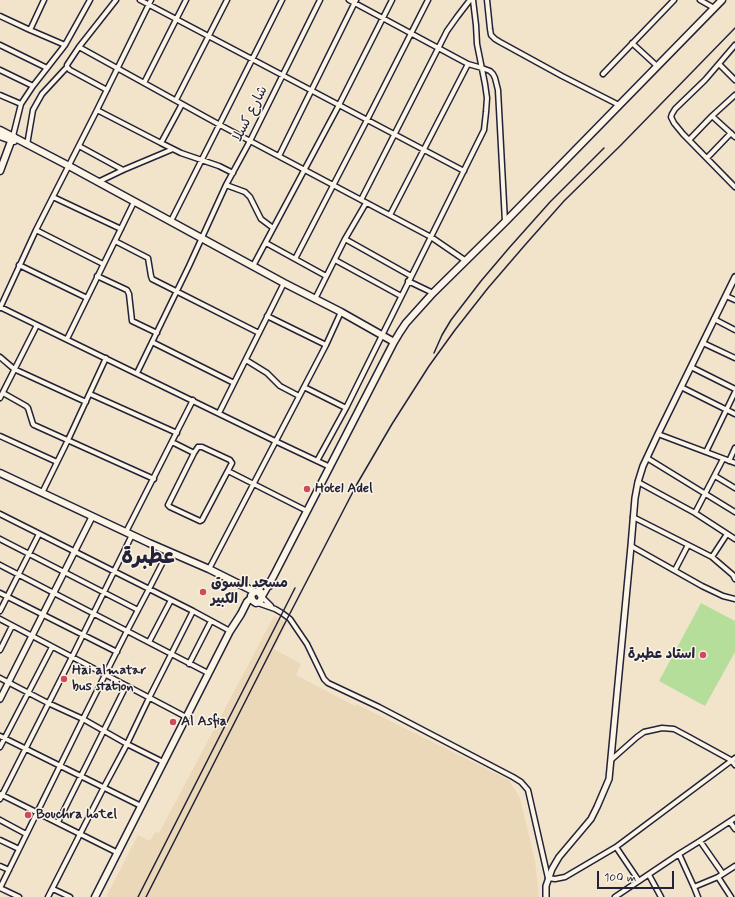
<!DOCTYPE html>
<html>
<head>
<meta charset="utf-8">
<style>
	body { margin:0 }
	#map { position:relative; width:735px; height:897px; overflow:hidden; background:#f2e4cb; font-family:Mynerve,sans-serif }
	canvas { display:block }
	.scale { position:absolute; left:597px; top:871px; width:77px; height:18px; box-sizing:border-box; border:2px solid #22223b; border-top:0; padding-left:5px; font-size:12px; line-height:14px; white-space:nowrap; color:#22223b; -webkit-text-stroke:3px #fcf5e5; paint-order:stroke }
</style>
</head>
<body>
<div id="map">
<canvas width="735" height="897"></canvas>
<div class="scale">100 m</div>
</div>
<script>
const ctx = document.querySelector('canvas').getContext('2d');
ctx.lineJoin = 'round';
function fill(path, color) { ctx.fillStyle = color; ctx.fill(path, 'evenodd'); }
const shape = rows => new Path2D(rows.map(r => 'M' + r).join(''));
function trace(path, color, width, dash) { ctx.strokeStyle = color; ctx.lineWidth = width; ctx.lineCap = dash ? 'butt' : 'round'; ctx.setLineDash(dash || []); ctx.stroke(path); }
function write(font, color, halo, rows, align = 'center') {
  ctx.font = font + ' Mynerve,"Playpen Sans Arabic",sans-serif'; ctx.lineWidth = 3; ctx.setLineDash([]); ctx.textBaseline = 'middle'; ctx.strokeStyle = halo; ctx.fillStyle = color; for (const [text, x, y, turn = 0] of rows) {
    ctx.save(); ctx.translate(x, y); ctx.rotate((+turn || 0) * Math.PI / 180); ctx.textAlign = isNaN(turn) ? turn : align; if (halo) ctx.strokeText(text, 0, 0); ctx.fillText(text, 0, 0); ctx.restore();
  }
}
fill(shape([
	[274,616,287,623,274,649,301,664,296,675,355,706,356,704,509,780,520,798,535,861,539,897,106,897,138,835,150,841,155,832,159,833]
]), '#ead8b8');
fill(shape([
	[701,603,735,621,735,652,705,706,659,681]
]), '#b5de9b');
const minor = shape([
	[140,0,464,171],
	[349,0,468,64,482,68,490,71,493,74,495,78,498,90,505,222],
	[487,0,490,29,491,35,495,39,500,42,562,76,619,105],
	[700,0,714,8],
	[0,16,30,30,65,45],
	[30,30,44,0],
	[632,43,657,66],
	[0,45,47,68],
	[735,45,705,80,675,109,672,114,671,117,674,123,683,134,735,187],
	[79,47,220,125,431,237,466,261],
	[719,64,735,80],
	[67,67,70,70,107,90],
	[0,70,33,86],
	[603,74,674,0],
	[144,83,186,0],
	[0,95,21,104],
	[176,100,227,0],
	[97,110,161,143],
	[712,116,735,137],
	[13,136,21,104,33,86,65,45,90,0],
	[689,140,712,116,735,95],
	[27,145,33,110,42,94,67,67,67,65,79,47,116,0],
	[79,146,123,170],
	[173,149,161,143,182,104],
	[279,156,356,0],
	[707,158,731,133],
	[98,182,123,170,173,149,181,153,219,166,233,173],
	[226,185,245,192,250,197,261,219,273,228],
	[53,197,121,229],
	[361,200,447,31,457,17,470,0],
	[390,215,468,64],
	[171,221,282,0],
	[36,230,103,264],
	[345,239,411,276],
	[115,241,148,258,151,276,152,279,154,280,259,333],
	[266,243,326,276],
	[295,259,367,120,428,0],
	[335,260,401,296],
	[19,265,87,298],
	[253,266,339,105,392,0],
	[97,276,127,290,129,294,132,321,157,333],
	[408,281,433,293],
	[726,296,735,300],
	[315,299,345,239,366,203],
	[0,307,275,441,330,467],
	[0,308,36,230,97,110,151,0],
	[267,316,326,345],
	[714,319,735,330],
	[67,339,134,202],
	[152,342,234,383],
	[703,343,735,358],
	[0,357,14,369,86,402],
	[246,360,267,373,280,386,299,396],
	[691,367,735,389],
	[137,373,189,266,226,185,250,141,320,0],
	[304,387,346,408],
	[681,387,735,414],
	[3,393,26,406,28,408,33,424,34,425,154,479],
	[90,394,177,433],
	[0,398,37,325],
	[219,413,284,283],
	[658,434,735,463],
	[0,436,57,462],
	[172,442,194,453],
	[198,447,202,447,230,460,232,463,202,520,200,521,170,507,168,505,194,453,198,447],
	[706,452,735,392],
	[647,458,735,512],
	[317,461,346,408,484,130,486,112,487,98,485,84,477,44,476,25,473,0],
	[729,461,735,448],
	[228,471,307,511],
	[715,476,735,488],
	[638,482,695,513,735,539],
	[42,493,68,440,106,358],
	[695,513,723,459],
	[0,514,193,611,230,631],
	[633,517,712,557,733,575,735,579],
	[126,532,193,400],
	[0,539,138,610],
	[631,546,702,586,723,596,735,599],
	[712,557,727,534],
	[0,565,208,673],
	[209,569,326,345,341,312],
	[675,570,688,545],
	[0,593,117,652],
	[262,597,271,606],
	[258,603,275,609,282,613,290,619,307,644,324,679,328,683,379,707,513,777,521,782,528,790,548,878,555,879,565,877,616,847,735,758],
	[0,611,39,534],
	[0,619,186,717],
	[149,642,171,600],
	[0,650,12,626],
	[189,664,211,621],
	[0,678,48,703,83,719,127,744,163,762],
	[0,736,141,806],
	[0,747,52,647],
	[611,760,637,737,644,732,662,728,674,729,689,737,731,760,735,765],
	[0,794,118,853],
	[0,799,72,657,132,535],
	[0,820,26,834],
	[58,822,126,686],
	[730,822,735,829],
	[0,840,19,849],
	[700,841,723,874],
	[616,847,639,881],
	[679,854,694,887,698,897],
	[0,866,9,870],
	[649,875,661,897],
	[718,877,731,897],
	[694,887,718,877,735,866],
	[0,888,83,719,127,631,149,589,168,552],
	[0,888,19,897],
	[53,889,70,897],
	[48,897,104,787,127,744,149,698,193,611],
	[615,897,679,854,700,841,735,818]
]);
const tertiary = shape([
	[0,699,92,517],
	[546,897,546,886,552,869,559,857,591,819,597,807,609,779,631,546,635,498,638,482,643,466,658,434,735,277]
]);
const secondary = shape([
	[0,130,69,166,284,283,341,312,394,342],
	[0,136,11,140,14,141],
	[0,171,13,136],
	[0,473,149,543,209,569,255,592],
	[260,594,262,597,260,602,256,603,253,601,251,596,253,593,269,586],
	[262,596,273,577,394,342,400,332,406,323,433,293,505,222,722,0],
	[95,897,230,631,241,614,247,602,251,598]
]);
trace(minor, '#22223b', 7);
trace(tertiary, '#22223b', 8);
trace(secondary, '#22223b', 9);
trace(minor, '#fcf5e5', 4);
trace(tertiary, '#fcf5e5', 5);
trace(secondary, '#fcf5e5', 6);
trace(shape([
	[434,353,442,335,451,320,481,281,509,248,550,202,604,148],
	[138,897,295,588],
	[146,897,284,625,357,484,392,424,429,366,455,330,488,288,525,245,564,201,621,145,735,28]
]), '#22223b', 1.5);
for (const [x, y, r, color] of [
	[307,489,4,"#d1495b"],
	[203,592,4,"#d1495b"],
	[703,655,4,"#d1495b"],
	[64,679,4,"#d1495b"],
	[173,722,4,"#d1495b"],
	[28,815,4,"#d1495b"]
]) { const dot = new Path2D(); dot.arc(x, y, r, 0, 2 * Math.PI); ctx.fillStyle = color; ctx.fill(dot); trace(dot, '#fcf5e5', 1.5); }
write('14px', '#22223b', '#fcf5e5', [
	["شارع كسلا",251,114,-63]
]);
write('bold 14px', '#22223b', '#fcf5e5', [
	["Hotel Adel",315,489],
	["مسجد السوق",211,584],
	["الكبير",211,600],
	["استاد عطبرة",695,655,"right"],
	["Hai almatar",72,671],
	["bus station",72,687],
	["Al Asfia",181,722],
	["Bouchra hotel",36,815]
], 'left');
write('bold 22px', '#22223b', '#fcf5e5', [
	["عطبرة",148,558]
]);
</script>
</body>
</html>
